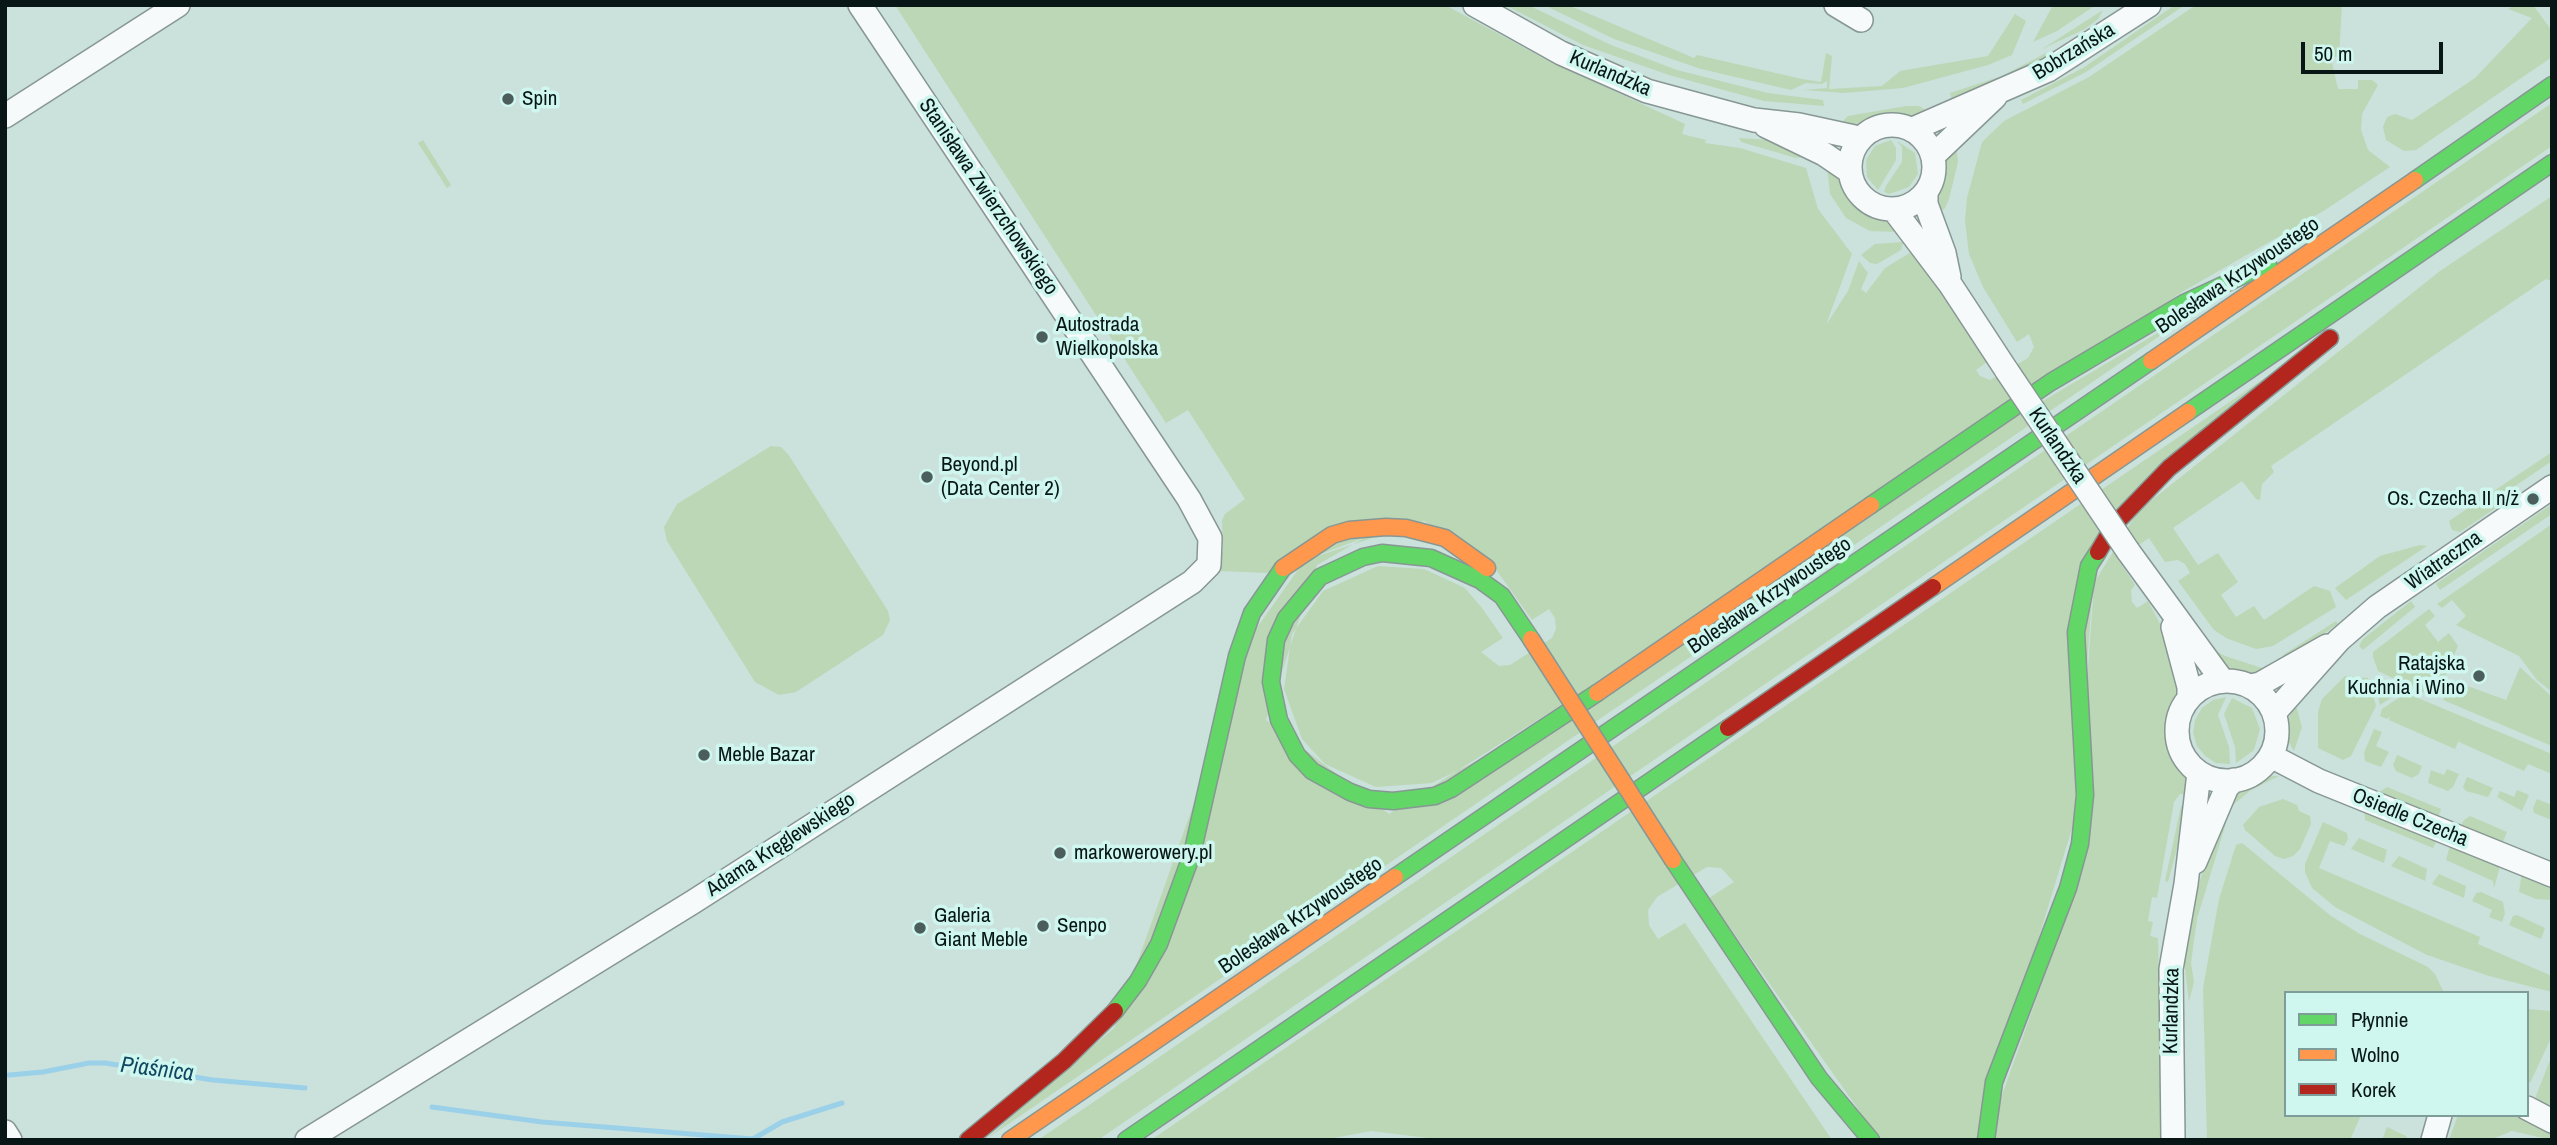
<!DOCTYPE html>
<html>
<head>
<meta charset="utf-8">
<style>
	body { margin:0 }
	#map { position:relative; width:2557px; height:1145px; overflow:hidden; background:#cbe1dc; font-family:"Archivo Narrow",sans-serif }
	canvas { display:block }
	.frame { position:absolute; inset:0; border:7px solid #081715; pointer-events:none }
	.legend { position:absolute; left:2284px; top:991px; width:245px; height:126px; box-sizing:border-box; background:#cff7ef; border:2px solid #7f9d98; margin:0; padding:9px 12px; list-style:none; font-size:21px; color:#081715 }
	.legend li { display:flex; align-items:center; gap:14px; height:35px }
	.legend b { width:35px; border:2px solid #7f9d98 }
	.scale { position:absolute; left:2301px; top:42px; width:142px; height:32px; box-sizing:border-box; border:4px solid #081715; border-top:0; padding-left:9px; font-size:21px; line-height:24px; white-space:nowrap; color:#081715; -webkit-text-stroke:5px #cff7ef; paint-order:stroke }
</style>
</head>
<body>
<div id="map">
<canvas width="2557" height="1145"></canvas>
<div class="frame"></div>
<ul class="legend">
<li><b style="height:9px;background:#63d668"></b>Płynnie</li>
<li><b style="height:9px;background:#ff974d"></b>Wolno</li>
<li><b style="height:9px;background:#b3261e"></b>Korek</li>
</ul>
<div class="scale">50 m</div>
</div>
<script>
const ctx = document.querySelector('canvas').getContext('2d');
ctx.lineJoin = 'round';
function fill(path, color) { ctx.fillStyle = color; ctx.fill(path, 'evenodd'); }
const shape = rows => new Path2D(rows.map(r => 'M' + r).join(''));
function trace(path, color, width, dash) { ctx.strokeStyle = color; ctx.lineWidth = width; ctx.lineCap = dash ? 'butt' : 'round'; ctx.setLineDash(dash || []); ctx.stroke(path); }
function write(font, color, halo, rows, align = 'center') {
  ctx.font = font + ' "Archivo Narrow",sans-serif'; ctx.lineWidth = 7; ctx.setLineDash([]); ctx.textBaseline = 'middle'; ctx.strokeStyle = halo; ctx.fillStyle = color; for (const [text, x, y, turn = 0] of rows) {
    ctx.save(); ctx.translate(x, y); ctx.rotate((+turn || 0) * Math.PI / 180); ctx.textAlign = isNaN(turn) ? turn : align; if (halo) ctx.strokeText(text, 0, 0); ctx.fillText(text, 0, 0); ctx.restore();
  }
}
fill(shape([
	[895,5,1445,5,1545,59,1685,124,1682,134,1706,140,1705,143,1740,148,1806,168,1818,209,1852,254,1826,325,1848,291,1859,261,1868,273,1861,289,1866,293,1885,268,1913,251,1987,362,1976,370,1980,376,1990,380,2028,358,2034,347,2029,334,2017,342,1983,287,1969,254,1965,221,1967,198,1982,142,2004,121,2089,77,2190,9,2197,5,2342,5,2339,56,2331,58,2338,89,2358,89,2358,80,2372,80,2378,85,2362,114,2361,130,2368,150,2390,167,2325,210,2182,292,1479,760,1432,783,1376,787,1325,764,1302,739,1284,689,1292,634,1323,591,1378,566,1424,569,1465,588,1482,608,1503,638,1481,652,1499,666,1510,665,1552,638,1556,629,1555,618,1549,609,1532,620,1492,564,1424,521,1266,573,1219,571,1223,548,1222,520,1225,514,1245,499,1188,410,1166,423],
	[1505,5,1528,5,1611,45,1677,70,1768,93,1823,100,1824,106,1764,101,1669,75,1583,45],
	[1544,5,1568,5,1694,58,1697,55,1802,79,1821,82,1826,53,1832,56,1829,89,1882,86,1900,71,1988,56,2015,14,2026,21,2012,55,1988,65,1903,88,1844,93,1804,90,1827,88,1827,81,1822,84,1806,83,1791,90,1701,69,1614,39],
	[2053,5,2096,5,2057,31,2033,42],
	[2175,5,2185,5,2086,72,2023,104,2021,100,2083,68],
	[2514,5,2533,5,2552,31,2552,57,2416,150,2404,151,2386,140,2383,127,2387,117,2395,114,2412,120,2475,78,2532,18,2508,9],
	[2103,10,2098,19,2085,29,2042,49],
	[2046,53,2049,58,1953,105,1950,93,2002,76],
	[2552,103,2552,146,1098,1140,1038,1140],
	[1906,106,1919,106,1931,113,1914,118,1880,117,1853,127,1840,124,1848,116],
	[1739,138,1770,140,1805,157,1796,158,1741,142],
	[423,140,451,185,447,188,418,143],
	[1891,140,1896,148,1896,160,1878,190,1867,177,1866,160,1875,146],
	[1897,141,1915,153,1918,174,1909,187,1889,194,1884,192,1886,186,1902,162,1902,147],
	[1956,145,1958,162,1949,199,1945,208,1938,214,1936,194,1945,160],
	[1827,165,1842,178,1857,205,1890,221,1899,232,1870,231,1846,218,1830,194],
	[2552,196,2552,281,2546,279,2271,466,2274,472,2262,484,2260,500,2256,499,2242,481,2173,528,2198,565,2218,553,2238,582,2221,595,2236,617,2254,606,2264,620,2314,586,2330,591,2336,607,2273,646,2256,649,2226,638,2214,630,2178,581,2190,573,2185,564,2178,560,2165,562,2149,538,2118,559,2135,585,2131,590,2132,602,2137,608,2148,601,2167,637,2180,673,2179,696,2170,714,2168,735,2173,753,2187,777,2189,795,2180,794,2174,802,2157,898,2152,897,2148,921,2153,922,2150,936,2158,938,2163,1140,1994,1140,1997,1109,2063,925,2087,683,2094,583,2138,511,2440,271],
	[1903,242,1901,250,1877,264,1870,263,1861,255,1875,244],
	[2208,303,1604,716,985,1140,1114,1028,1256,629,1305,560,1366,537,1317,565,1266,720,1389,814,2016,417],
	[2275,371,2096,537,2077,812,1977,1140,1880,1140,1709,898,1734,882,1721,868,1707,867,1657,897,1648,910,1649,925,1658,939,1685,923,1832,1140,1444,1140,1371,1131,1323,1140,1151,1140],
	[771,446,781,447,788,454,888,611,890,620,883,635,796,692,779,695,755,682,667,541,664,527,677,504],
	[2552,452,2552,461,2502,495,2506,501,2460,532,2452,530,2449,521],
	[2552,504,2552,514,2440,590,2436,584],
	[2552,524,2552,692,2537,680,2519,656,2456,625,2466,616,2452,600,2442,608,2437,604],
	[2420,545,2427,546,2346,600,2335,588,2380,556],
	[2411,601,2415,607,2363,650,2359,646,2363,639],
	[2429,609,2435,616,2425,625,2438,642,2449,633,2458,646,2438,693,2432,696,2378,671,2373,657,2373,652],
	[2336,621,2338,624,2288,659,2283,655],
	[2214,650,2225,656,2265,669,2252,676,2231,671,2225,668],
	[2520,667,2552,697,2552,746,2443,700,2451,680,2506,700],
	[2345,676,2368,678,2376,706,2351,756,2343,760,2318,748,2318,712,2322,699],
	[2374,679,2380,681,2401,691,2380,705],
	[2406,693,2552,754,2552,774,2528,764,2524,771,2459,742,2460,738,2455,749,2389,720,2390,716,2387,719,2380,716,2382,709],
	[2226,697,2218,715,2229,747,2230,764,2216,763,2205,756,2197,746,2193,733,2195,720,2202,708,2213,700],
	[2232,698,2252,708,2260,729,2254,750,2236,763,2235,747,2224,714],
	[2295,702,2302,727,2294,751,2287,739,2286,726],
	[2374,729,2382,732,2376,746,2389,752,2381,767,2365,761,2364,753],
	[2397,755,2422,766,2419,774,2412,778,2396,771,2393,765],
	[2447,769,2459,774,2453,787,2448,791,2428,783,2431,770,2444,775],
	[2267,776,2279,776,2251,790,2233,805,2226,804,2239,790],
	[2467,777,2493,788,2488,797,2466,791,2463,787],
	[2387,787,2441,809,2438,818,2378,793],
	[2517,790,2529,795,2522,811,2497,797,2500,791,2514,797],
	[2283,799,2297,805,2299,811,2310,816,2311,824,2300,849,2293,856,2284,859,2275,856,2245,830,2243,825,2259,807],
	[2537,799,2552,805,2552,820,2534,813,2533,808],
	[2181,806,2188,807,2168,882,2165,881],
	[2364,806,2438,838,2433,848,2365,820],
	[2470,816,2507,832,2502,844,2464,826,2460,827,2464,820],
	[2219,821,2226,823,2197,919,2191,963,2194,982,2189,1002,2184,960,2196,893],
	[2323,822,2347,833,2348,839,2344,846,2330,841,2319,868,2480,937,2478,944,2552,976,2552,992,2489,976,2427,955,2335,907,2312,888,2305,872,2305,864],
	[2359,838,2387,850,2384,863,2351,849],
	[2451,842,2501,863,2494,888,2493,881,2446,860],
	[2242,843,2331,916,2360,934,2428,967,2435,974,2444,993,2286,993,2286,1115,2361,1115,2350,1140,2207,1140,2203,988,2219,899,2236,845],
	[2399,856,2427,869,2425,881,2391,866],
	[2522,872,2552,886,2552,900,2536,899,2519,892],
	[2439,874,2466,886,2464,898,2432,884],
	[2481,892,2503,902,2505,914,2502,922,2489,917,2492,910,2472,901,2476,893],
	[2517,915,2545,928,2541,939,2509,925,2513,916],
	[2527,1009,2552,1011,2552,1036,2530,1083,2527,1079],
	[2552,1055,2552,1115,2537,1102,2536,1096],
	[2458,1115,2511,1115,2552,1127,2552,1140,2512,1131,2490,1140,2449,1140],
	[2387,1127,2406,1136,2408,1140,2382,1140]
]), '#bbd7b6');
trace(shape([
	[9,1075,43,1072,89,1063,105,1063,213,1080,305,1088],
	[432,1107,542,1122,753,1139,782,1122,842,1103]
]), '#9bd0e9', 5);
const street = shape([
	[1475,5,1561,53,1647,91,1754,120,1799,125,1859,138],
	[1836,5,1861,20],
	[5,116,178,5],
	'1850 167a42 42 0 1 1 84 0a42 42 0 1 1-84 0Z',
	[1766,126,1824,154,1849,171],
	[1913,129,2048,70,2149,5],
	[1934,155,1995,97],
	[1926,194,1926,204,1944,253,1949,277],
	[1894,210,1950,284,2007,371],
	[2128,551,2222,680],
	[2173,627,2189,687,2189,697],
	'2177 731a50 50 0 1 1 100 0a50 50 0 1 1-100 0Z',
	[2251,686,2260,684,2327,646],
	[2274,713,2339,640,2377,607,2552,487],
	[2271,756,2319,781,2552,875],
	[2195,862,2227,787,2234,780],
	[2527,1108,2552,1121],
	[5,1132,10,1140],
	[307,1140,693,902,1192,582,1209,565,1210,538,1189,499,860,5],
	[2173,1140,2171,969,2186,884,2199,773],
	[2433,1140,2440,1115]
]);
const fast = shape([
	[2415,180,2552,85],
	[2188,412,2552,163],
	[1871,505,2051,382,2186,302,2268,264],
	[1531,639,1502,596,1480,580,1431,558,1382,553,1363,557,1320,577,1286,618,1276,640,1271,682,1279,720,1297,755,1312,771,1350,792,1369,799,1393,801,1435,796,1451,789,1597,693],
	[1673,860,1819,1078,1871,1140],
	[1395,877,2151,361],
	[1115,1011,1138,981,1159,944,1192,854,1237,656,1252,613,1283,568],
	[1126,1140,1728,728],
	[1986,1140,1994,1082,2068,888,2080,844,2085,795,2076,632,2089,566,2098,552]
]);
const slow = shape([
	[2151,361,2415,180],
	[1283,568,1332,535,1349,530,1386,527,1406,528,1445,538,1487,568],
	[1933,587,2188,412],
	[1597,693,1871,505],
	[1010,1140,1395,877]
]);
const jam = shape([
	[2098,552,2114,525,2169,468,2330,338],
	[1728,728,1933,587],
	[968,1140,1064,1061,1115,1011]
]);
trace(street, '#879794', 26);
trace(fast, '#879794', 19);
trace(slow, '#879794', 19);
trace(jam, '#879794', 19);
trace(street, '#f7fafa', 23);
trace(fast, '#63d668', 16);
trace(slow, '#ff974d', 16);
trace(jam, '#b3261e', 16);
const streetBridge = shape([
	[2007,371,2128,551]
]);
const slowBridge = shape([
	[1531,639,1673,860]
]);
trace(streetBridge, '#879794', 26, []);
trace(slowBridge, '#879794', 19, []);
trace(streetBridge, '#f7fafa', 23);
trace(slowBridge, '#ff974d', 16);
for (const [x, y, r, color] of [
	[508,99,7,"#4c5e5b"],
	[1042,337,7,"#4c5e5b"],
	[927,477,7,"#4c5e5b"],
	[2533,499,7,"#4c5e5b"],
	[2479,676,7,"#4c5e5b"],
	[704,755,7,"#4c5e5b"],
	[1060,853,7,"#4c5e5b"],
	[1043,926,7,"#4c5e5b"],
	[920,928,7,"#4c5e5b"]
]) { const dot = new Path2D(); dot.arc(x, y, r, 0, 2 * Math.PI); ctx.fillStyle = color; ctx.fill(dot); trace(dot, '#cff7ef', 2.5); }
write('21px', '#081715', '#cff7ef', [
	["Bobrzańska",2074,52,-31],
	["Kurlandzka",1610,74,23],
	["Stanisława Zwierzchowskiego",988,197,56],
	["Bolesława Krzywoustego",2238,276,-34],
	["Kurlandzka",2057,446,56],
	["Wiatraczna",2444,561,-35],
	["Bolesława Krzywoustego",1770,596,-34],
	["Osiedle Czecha",2410,818,22],
	["Adama Kręglewskiego",781,845,-33],
	["Bolesława Krzywoustego",1301,916,-34],
	["Kurlandzka",2172,1011,-89]
]);
write('21px', '#081715', '#cff7ef', [
	["Spin",522,99],
	["Autostrada",1056,325],
	["Wielkopolska",1056,349],
	["Beyond.pl",941,465],
	["(Data Center 2)",941,489],
	["Os. Czecha II n/ż",2519,499,"right"],
	["Ratajska",2465,664,"right"],
	["Kuchnia i Wino",2465,688,"right"],
	["Meble Bazar",718,755],
	["markowerowery.pl",1074,853],
	["Galeria",934,916],
	["Giant Meble",934,940],
	["Senpo",1057,926]
], 'left');
write('italic 23px', '#0f4660', '#cff7ef', [
	["Piaśnica",157,1070,7]
]);
</script>
</body>
</html>
